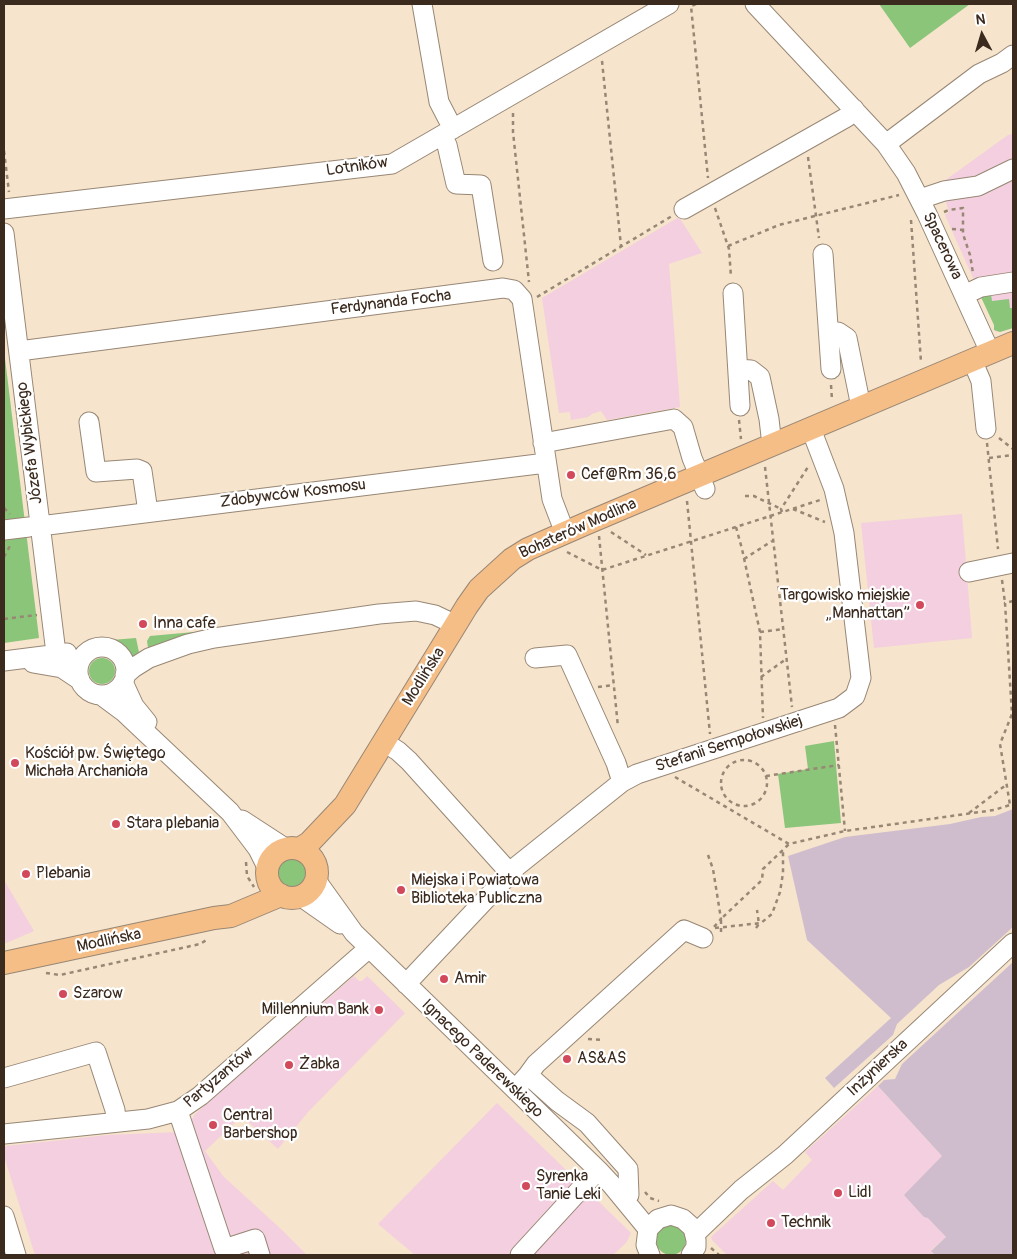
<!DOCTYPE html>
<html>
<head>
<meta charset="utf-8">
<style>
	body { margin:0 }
	#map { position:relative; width:1017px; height:1259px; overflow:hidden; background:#f6e4cc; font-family:Pangolin,sans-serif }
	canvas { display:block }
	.frame { position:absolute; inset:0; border:5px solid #3b2a1e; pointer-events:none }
	.north { position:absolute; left:957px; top:10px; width:50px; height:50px; -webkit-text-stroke:4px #fff; paint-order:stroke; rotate:354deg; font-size:14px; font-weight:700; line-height:20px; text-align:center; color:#3b2a1e }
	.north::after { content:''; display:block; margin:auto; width:18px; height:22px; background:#3b2a1e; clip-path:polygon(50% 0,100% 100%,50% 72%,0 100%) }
</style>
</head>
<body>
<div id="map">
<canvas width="1017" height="1259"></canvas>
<div class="frame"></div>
<div class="north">N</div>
</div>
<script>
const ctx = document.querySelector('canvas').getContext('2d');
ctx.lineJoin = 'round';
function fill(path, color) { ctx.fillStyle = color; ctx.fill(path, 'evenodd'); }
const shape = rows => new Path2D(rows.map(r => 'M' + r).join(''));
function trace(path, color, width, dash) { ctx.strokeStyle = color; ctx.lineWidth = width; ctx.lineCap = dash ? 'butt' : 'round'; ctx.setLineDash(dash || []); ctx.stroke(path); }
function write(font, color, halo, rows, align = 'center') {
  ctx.font = font + ' Pangolin,sans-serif'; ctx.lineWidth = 4.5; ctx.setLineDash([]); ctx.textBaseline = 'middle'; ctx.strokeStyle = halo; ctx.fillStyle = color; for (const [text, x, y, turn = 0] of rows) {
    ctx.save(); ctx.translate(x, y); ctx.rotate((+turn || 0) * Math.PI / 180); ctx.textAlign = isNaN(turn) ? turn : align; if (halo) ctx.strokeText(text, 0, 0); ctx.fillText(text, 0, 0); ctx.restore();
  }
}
fill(shape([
	[1013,134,1013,328,997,332,994,330,994,325,945,215,949,212,940,184,1008,135],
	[679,217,702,253,669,264,680,407,607,420,601,411,592,414,588,417,571,420,570,412,559,413,542,298],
	[962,514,972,638,874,648,861,523],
	[4,880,34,931,4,944],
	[354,976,359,981,362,981,367,976,405,1013,308,1112,278,1149,242,1116,205,1151,223,1176,283,1231,307,1255,35,1255,4,1156,4,1147,6,1146,108,1135,180,1132,191,1121,195,1114],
	[878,1086,942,1156,928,1217,946,1237,931,1250,935,1255,727,1255,712,1240,711,1237,773,1181,783,1190,812,1160,805,1152],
	[497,1103,631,1233,626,1243,613,1255,415,1255,378,1224]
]), '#f3cfdf');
fill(shape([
	[1013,809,1013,927,969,967,939,985,897,1024,893,1035,834,1088,825,1078,891,1018,807,940,788,856,845,837,950,824,981,817,995,816],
	[1013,962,1013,1255,935,1255,931,1251,946,1237,928,1218,924,1217,904,1195,942,1156,878,1086,884,1080,895,1079,902,1064]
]), '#cfbdce');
fill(shape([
	[879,4,970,4,910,48],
	[991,294,992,301,1009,299,1010,308,1013,308,1013,328,1000,332,994,330,994,325,980,295],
	[4,350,39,638,4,643],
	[216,630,149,654,147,641,150,636],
	[136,638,140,657,131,660,124,649,111,642,111,640],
	'89 671a13 13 0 1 1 26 0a13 13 0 1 1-26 0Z',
	[834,741,841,823,785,828,778,774,808,769,805,746],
	'277 873a15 15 0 1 1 30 0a15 15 0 1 1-30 0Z',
	'656 1240a15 15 0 1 1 30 0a15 15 0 1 1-30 0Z'
]), '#8ac57a');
const minor = shape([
	[422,4,439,102,453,129],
	[755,4,886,144,906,173,927,214,990,352],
	[441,136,447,145,456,184,481,185,493,261],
	[886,144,979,74,1002,63,1013,55],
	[920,199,944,191,978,186,1013,169],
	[4,209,392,164,669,4],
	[684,209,847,117,854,109],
	[4,233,56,653],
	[823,254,831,369],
	[733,293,740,406],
	[964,295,981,287,1013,282],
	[829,332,838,332,847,338,859,397,863,406],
	[19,351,503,288,514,290,522,299,552,499,565,533],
	[972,360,981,381,986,429],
	[738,369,751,370,760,377,769,419,772,445],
	[89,422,96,472,137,469,142,471,148,512],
	[543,443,674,419,683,427,692,458,705,489],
	[40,526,546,463],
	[4,530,29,527],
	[969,572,1013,563],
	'78 671a24 24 0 1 1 48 0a24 24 0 1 1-48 0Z',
	[535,658,567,655,616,763,622,782],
	[4,661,67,653],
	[33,663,62,668,80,680],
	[125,675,133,668,149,658,188,644,214,638,379,614,416,611,435,615,456,625],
	[123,682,134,706,147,722],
	[101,695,124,712,230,812,258,849,267,867],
	[384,742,398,751,409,761,510,873],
	[242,820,285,848],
	[316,880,354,933,598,1170,611,1184,648,1229],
	[300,896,340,924],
	[406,984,517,866,622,782,637,774,839,708,855,696,861,678,844,533,834,489,811,429],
	[528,1075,536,1064,684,930,703,938],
	[4,1078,96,1052,115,1110,116,1122],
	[519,1085,528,1075,557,1101,587,1123,628,1169,629,1195],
	[178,1111,224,1249,255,1239,260,1255],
	[4,1134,148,1119,178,1111,200,1096,369,948],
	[4,1216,16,1255],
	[695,1234,741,1190,785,1155,1013,943],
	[520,1255,598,1170],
	[650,1255,646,1245,648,1229,658,1219,671,1215,683,1219,693,1228,696,1240,696,1247,691,1255]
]);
const major = shape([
	'267 873a25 25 0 1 1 50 0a25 25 0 1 1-50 0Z',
	[299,849,309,843,345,805,467,606,479,589,512,559,528,549,585,524,1013,343],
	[4,963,214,918,231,916,281,895]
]);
trace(minor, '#988775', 21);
trace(major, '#988775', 24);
trace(shape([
	[696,4,691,6,708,178],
	[602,61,621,246],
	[513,113,513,132,529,282],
	[4,151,9,192],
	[808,157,819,238],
	[715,208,729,249,731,277],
	[944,212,949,210,963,208,963,234,970,255,973,273],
	[911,220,921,362],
	[952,229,963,230],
	[728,246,779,225,899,195],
	[537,297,672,216],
	[831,385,832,400],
	[739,420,741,439],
	[999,438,1013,449],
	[987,443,998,549],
	[989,458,1013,455],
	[765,467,792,707],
	[745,496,754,496,781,509],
	[687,501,710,734],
	[4,508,10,514],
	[793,509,825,522],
	[782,512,781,509,808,467],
	[736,527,742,549,760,632,763,718],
	[611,532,646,555],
	[599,536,618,727],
	[567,552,602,570,820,500],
	[4,557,11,544],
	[744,559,772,541],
	[1002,580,1005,603],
	[1013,601,1005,603,1012,714,1000,744,1010,805,1013,804],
	[4,619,37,615],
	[760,632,783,629],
	[761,677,786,659],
	[598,687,614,685],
	[835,725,845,831],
	'721 783a23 23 0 1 1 46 0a23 23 0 1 1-46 0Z',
	[766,776,839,765],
	[675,777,789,844,845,831,994,810,1010,805],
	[969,813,1006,785],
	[708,855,713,869,721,919,714,927],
	[246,862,247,876,254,887],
	[715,928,761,923,772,914,780,892,783,873,783,851],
	[756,928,759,924,757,910],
	[721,932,721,919,762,880,763,869,789,844],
	[46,973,60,975,200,944,208,939],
	[588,1039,604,1040],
	[645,1192,650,1198,659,1201],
	[711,1248,719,1255]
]), '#988775', 2.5, [4, 4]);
trace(minor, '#fff', 19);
trace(major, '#f6be87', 22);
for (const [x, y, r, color] of [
	[571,475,5,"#d1495b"],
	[920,605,5,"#d1495b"],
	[143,624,5,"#d1495b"],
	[15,763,5,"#d1495b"],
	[116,824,5,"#d1495b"],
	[26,874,5,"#d1495b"],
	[401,890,5,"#d1495b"],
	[444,979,5,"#d1495b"],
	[63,994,5,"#d1495b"],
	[379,1010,5,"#d1495b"],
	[567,1059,5,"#d1495b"],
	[289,1065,5,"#d1495b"],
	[213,1125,5,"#d1495b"],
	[526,1186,5,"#d1495b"],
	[838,1193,5,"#d1495b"],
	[771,1223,5,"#d1495b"]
]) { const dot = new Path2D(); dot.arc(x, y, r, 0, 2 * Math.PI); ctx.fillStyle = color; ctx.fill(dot); trace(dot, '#fff', 2); }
write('16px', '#3b2a1e', '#fff', [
	["Lotników",357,167,-8],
	["Spacerowa",942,246,65],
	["Ferdynanda Focha",391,303,-7],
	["Józefa Wybickiego",30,443,-97],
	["Zdobywców Kosmosu",293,494,-7],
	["Bohaterów Modlina",578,529,-24],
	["Modlińska",424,677,-58],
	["Stefanii Sempołowskiej",729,744,-18],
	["Modlińska",109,941,-12],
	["Ignacego Paderewskiego",482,1059,44],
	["Inżynierska",878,1068,-43],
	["Partyzantów",219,1078,-40]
]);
write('16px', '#3b2a1e', '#fff', [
	["Cef@Rm 36,6",581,475],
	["Targowisko miejskie",910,596,"right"],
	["„Manhattan”",910,614,"right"],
	["Inna cafe",153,624],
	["Kościół pw. Świętego",25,754],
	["Michała Archanioła",25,772],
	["Stara plebania",126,824],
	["Plebania",36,874],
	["Miejska i Powiatowa",411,881],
	["Biblioteka Publiczna",411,899],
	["Amir",454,979],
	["Szarow",73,994],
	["Millennium Bank",369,1010,"right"],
	["AS&AS",577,1059],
	["Żabka",299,1065],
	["Central",223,1116],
	["Barbershop",223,1134],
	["Syrenka",536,1177],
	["Tanie Leki",536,1195],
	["Lidl",848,1193],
	["Technik",781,1223]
], 'left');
</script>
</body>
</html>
